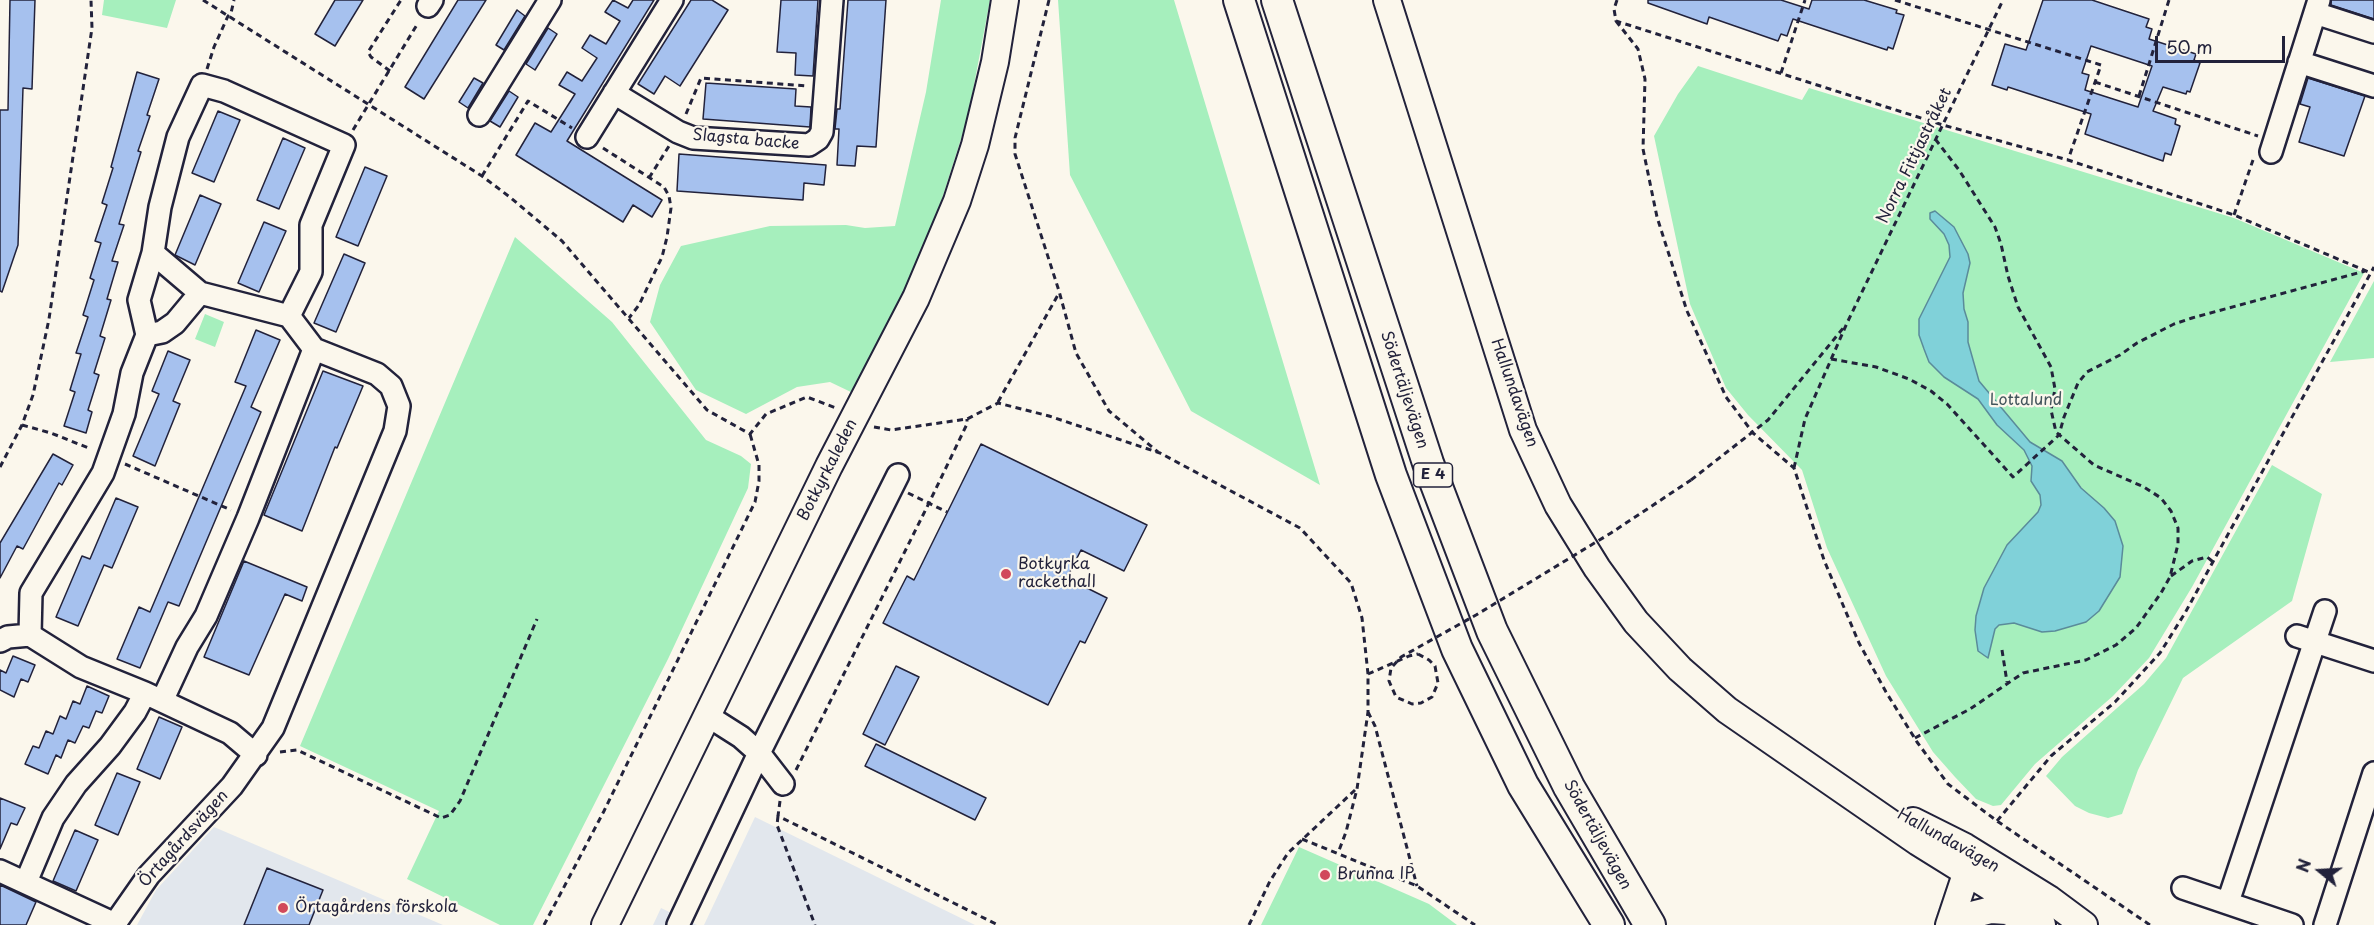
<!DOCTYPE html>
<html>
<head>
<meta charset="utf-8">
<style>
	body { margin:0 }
	#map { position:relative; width:2374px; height:925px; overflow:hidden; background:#fbf7ec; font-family:"Playpen Sans",sans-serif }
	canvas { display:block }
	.north { position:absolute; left:2290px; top:841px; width:60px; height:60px; -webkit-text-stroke:4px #fbf7ec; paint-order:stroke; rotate:288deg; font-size:16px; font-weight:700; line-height:24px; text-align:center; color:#22223b }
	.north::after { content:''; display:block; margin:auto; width:21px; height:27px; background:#22223b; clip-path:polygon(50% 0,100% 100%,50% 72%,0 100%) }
	.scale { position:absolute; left:2155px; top:36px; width:130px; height:27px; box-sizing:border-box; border:3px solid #22223b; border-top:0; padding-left:8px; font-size:18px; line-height:21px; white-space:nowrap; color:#22223b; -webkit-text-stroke:4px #fbf7ec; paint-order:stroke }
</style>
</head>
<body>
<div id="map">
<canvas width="2374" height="925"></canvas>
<div class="north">N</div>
<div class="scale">50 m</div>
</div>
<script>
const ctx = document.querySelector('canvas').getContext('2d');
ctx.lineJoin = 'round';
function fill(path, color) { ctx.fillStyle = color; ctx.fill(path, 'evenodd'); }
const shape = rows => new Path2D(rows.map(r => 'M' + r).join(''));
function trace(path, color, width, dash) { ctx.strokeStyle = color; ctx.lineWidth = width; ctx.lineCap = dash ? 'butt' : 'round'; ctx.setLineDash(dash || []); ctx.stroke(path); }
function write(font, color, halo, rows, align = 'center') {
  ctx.font = font + ' "Playpen Sans",sans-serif'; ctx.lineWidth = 4.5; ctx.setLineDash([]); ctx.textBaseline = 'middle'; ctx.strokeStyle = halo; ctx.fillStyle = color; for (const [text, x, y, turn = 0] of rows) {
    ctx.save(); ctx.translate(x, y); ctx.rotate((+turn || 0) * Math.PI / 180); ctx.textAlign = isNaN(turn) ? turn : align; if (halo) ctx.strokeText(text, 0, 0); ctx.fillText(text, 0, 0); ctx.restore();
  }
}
fill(shape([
	[755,817,975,925,704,925],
	[214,827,443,925,137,925,156,890],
	[661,908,697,925,653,925]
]), '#e2e7ed');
fill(shape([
	[104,0,176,0,167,28,102,15],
	[941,0,990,0,968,117,926,249,853,393,830,382,797,387,746,414,696,390,650,322,660,285,681,246,770,226,846,225,865,228,895,226,926,92],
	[1058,0,1174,0,1320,485,1191,411,1070,175],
	[1698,66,1802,100,1809,88,2234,218,2364,273,2192,587,2149,658,2113,696,2035,764,2001,805,1993,806,1976,799,1955,777,1933,752,1886,676,1827,548,1802,470,1748,415,1726,388,1690,304,1654,136,1678,94],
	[515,237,612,322,706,440,741,456,751,464,748,488,668,659,533,925,500,925,407,879,439,811,300,746],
	[2374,281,2374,358,2330,362],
	[205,314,224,322,215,347,195,339],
	[2272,465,2322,494,2292,601,2183,678,2138,770,2122,814,2108,818,2089,813,2075,806,2046,776,2062,757,2144,684,2166,658],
	[1299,847,1429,904,1457,925,1261,925]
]), '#a6efbd');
const water = shape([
	[1935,211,1954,227,1968,254,1970,263,1963,293,1964,309,1968,322,1968,342,1979,381,2030,442,2062,461,2081,488,2104,508,2115,521,2123,546,2120,577,2099,611,2086,622,2055,631,2042,632,2014,623,1999,625,1995,629,1988,658,1978,651,1975,630,1976,616,1984,588,2007,545,2038,512,2041,505,2040,495,2031,481,2032,466,2024,450,1997,425,1978,399,1944,377,1929,362,1924,349,1919,335,1919,319,1950,257,1949,245,1944,234,1930,219,1930,213,1935,211]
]);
fill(water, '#80d1d9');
trace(water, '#5a8b9a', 1.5);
const building = shape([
	[10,0,35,0,32,89,23,88,18,245,2,292,0,291,0,110,8,110,10,0],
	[335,0,363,0,335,46,315,34,335,0],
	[458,0,486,0,424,99,405,87,458,0],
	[613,0,628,8,633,0,654,0,567,141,662,200,652,217,633,205,623,222,516,155,535,123,551,132,575,94,559,85,567,72,582,81,597,58,582,48,590,35,606,44,620,21,605,12,613,0],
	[691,0,712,0,728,10,680,86,665,76,654,94,638,84,691,0],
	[781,0,818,0,813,76,795,75,796,53,777,52,781,0],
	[848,0,886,0,876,147,857,146,855,166,837,165,839,129,835,129,837,109,840,109,848,0],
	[1648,0,1781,0,1809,9,1812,0,1864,0,1897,10,1896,13,1904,15,1893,49,1888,47,1887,50,1793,19,1787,36,1781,34,1778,41,1709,17,1707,24,1648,3,1648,0],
	[2043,0,2092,0,2149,19,2146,27,2152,29,2149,39,2196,54,2194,60,2200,63,2190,92,2187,91,2186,94,2163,87,2153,111,2176,119,2175,124,2180,126,2171,155,2165,153,2163,161,2085,134,2091,114,2008,87,2007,90,1992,85,2005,44,2026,50,2043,0],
	[2091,46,2152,66,2138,107,2085,90,2089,75,2082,73,2091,46],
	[2331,0,2374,0,2374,19,2331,5,2331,0],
	[517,10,525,16,504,50,496,45,517,10],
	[548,28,557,34,535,70,526,64,548,28],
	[137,72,159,79,147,115,150,116,138,151,141,152,119,224,124,225,112,261,118,262,107,299,111,300,100,336,105,338,94,373,99,375,88,410,92,412,86,433,64,426,75,392,70,390,81,354,76,353,88,317,83,315,94,280,90,278,101,243,95,241,107,205,102,203,113,168,111,167,137,72],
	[474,78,483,83,468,108,459,102,474,78],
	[2308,78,2365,96,2344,156,2299,142,2310,107,2300,104,2308,78],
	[706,83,796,89,795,106,811,107,810,127,703,119,706,83],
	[509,91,518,97,500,127,490,121,509,91],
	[218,111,240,120,214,182,192,173,218,111],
	[283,138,305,148,279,209,257,200,283,138],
	[679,154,826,165,824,185,804,183,803,200,677,191,679,154],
	[365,167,387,176,358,246,336,237,365,167],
	[200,195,221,204,195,265,175,255,200,195],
	[264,222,286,231,259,292,238,283,264,222],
	[344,254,365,263,336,332,314,323,344,254],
	[256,330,280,340,251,407,261,412,179,606,168,602,140,668,117,659,139,607,150,612,246,386,235,382,256,330],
	[168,351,190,360,173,401,180,404,155,466,133,456,159,394,152,391,168,351],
	[323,371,363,386,337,448,335,447,302,531,264,515,323,371],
	[981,444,1147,525,1124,571,1081,550,1067,578,1107,598,1085,643,1080,641,1048,705,883,623,907,576,914,580,981,444],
	[53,454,73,465,62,485,59,483,23,549,17,546,0,578,0,543,53,454],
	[116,498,138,507,112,568,104,565,78,626,56,617,82,556,90,559,116,498],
	[244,561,307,587,302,601,285,594,249,675,204,657,244,561],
	[13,656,35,665,28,682,21,679,14,697,0,690,0,670,6,673,13,656],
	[896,666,919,677,885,745,863,734,896,666],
	[87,686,109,696,102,713,96,711,89,728,83,726,75,743,68,740,61,758,56,755,48,774,25,764,33,746,39,748,46,731,53,734,60,716,66,719,73,701,80,704,87,686],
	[159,717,182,727,160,779,137,769,159,717],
	[876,744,986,798,975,820,865,766,876,744],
	[117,773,140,782,118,835,95,825,117,773],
	[0,798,25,808,17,825,11,823,0,849,0,798],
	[75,830,98,840,76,891,53,881,75,830],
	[267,868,323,890,309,925,244,925,267,868],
	[0,885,36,902,26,925,0,925,0,885]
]);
fill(building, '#a6c1ee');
trace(building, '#22223b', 1.5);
const minor = shape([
	[428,6,432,0],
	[2315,13,2374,32],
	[2299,62,2374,86],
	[614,93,678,132,693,138,809,145,818,139,822,132,832,0],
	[479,115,550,0],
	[587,137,672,0],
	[2271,152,2319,0],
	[153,253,160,207,178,137,202,85,224,91,344,145,311,225,311,272,289,316],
	[147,335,139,300,153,253,200,293],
	[30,635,31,593,103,473,124,414,132,373,147,335,162,332,175,323,200,293,289,316,314,349,248,518,206,616,187,647,162,701],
	[2297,636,2374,661],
	[0,641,8,637,30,635,81,667,145,693,230,733,256,755],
	[708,716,741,737,759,753,783,784],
	[0,871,115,924],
	[26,882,53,818,76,784,110,746,135,712,145,693],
	[2183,888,2292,925],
	[2228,902,2325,611],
	[114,925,149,875,232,786,273,728,395,431,399,406,391,386,377,374,314,349],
	[678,925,759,753,898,475],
	[2325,925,2374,773]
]);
const major = shape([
	[1387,0,1523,430,1558,505,1597,568,1636,622,1680,669,1727,710,1918,842,2008,898,2042,925],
	[1913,821,1965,847,2049,899,2084,925],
	[605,925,829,466,916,298,957,201,975,145,995,62,1005,0],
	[1949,925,1967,871,1967,856],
	[1964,925,1975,914,1991,910,2007,911,2026,920]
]);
const highway = shape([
	[1239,0,1391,475,1457,649,1523,785,1609,925],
	[1277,0,1428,463,1492,631,1569,787,1650,925]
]);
trace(minor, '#22223b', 26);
trace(major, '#22223b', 30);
trace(highway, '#22223b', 34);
trace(shape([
	[203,0,482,176,511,198,562,241,707,410,750,434,766,414,807,397,836,408],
	[1049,0,1015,138,1015,154,1059,291,1076,353,1109,411,1158,452],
	[1617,0,1614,9,1616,21,1943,125,2068,160,2234,215,2371,273],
	[1895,0,2101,65,2068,160],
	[1616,21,1638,49,1645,79,1643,149,1657,217,1687,311,1726,397,1753,433,1794,468,1824,560,1859,643,1886,692,1917,742,1948,784,1997,821,2150,925],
	[207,69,214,47,228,16,231,13,234,0],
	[390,71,371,57,368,52,401,0],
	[1781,73,1805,0],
	[2095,82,2258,136],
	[2139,96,2169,0],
	[686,114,701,78,808,86],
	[353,130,418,23],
	[603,148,664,187,669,196,671,208,667,237,662,257,639,305,629,318],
	[482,176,528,101,572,128],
	[649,178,669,146],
	[2234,215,2253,160],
	[1831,359,1876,367,1909,379,1931,391,1947,404,2013,477,2059,435,2064,417,2078,383,2087,372,2120,355,2137,343,2174,324,2192,318,2365,271],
	[998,402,1059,293],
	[22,425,51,433,91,449],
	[874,427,891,430,967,419,998,403,1049,416,1160,453,1300,528,1351,583,1362,618,1368,674,1368,712,1357,789,1346,832,1338,853],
	[125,464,231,510],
	[0,467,22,425,33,395,49,319,92,28,91,0],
	[1794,468,1805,419,1847,323,2003,0],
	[1691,480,1768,420,1844,327],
	[908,493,947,512],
	[2171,576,2192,561,2207,557,2212,561],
	[2002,650,2007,682],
	[1368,674,1409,656,1418,654],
	[1368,712,1375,726,1417,886],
	[1915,738,1970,709,2023,673,2086,660,2116,645,2136,628,2161,593,2170,577,2178,544,2178,528,2171,511,2161,498,2144,487,2094,465,2056,432,2051,410,2055,389,2051,367,2018,307,2008,276,2001,244,1995,227,1959,170,1936,140],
	[280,752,297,750,441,818,450,815,460,801,537,619],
	[796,770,929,503,967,424,967,419],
	[780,801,778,816,998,925],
	[778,816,777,825,815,925],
	[1997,821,2051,756,2115,702,2160,653,2185,613,2374,267],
	[1302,839,1417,886,1475,925],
	[544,925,604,811,755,502,759,481,759,465,750,434],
	[1249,925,1270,881,1288,853,1355,790]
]), '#22223b', 3, [6, 4.5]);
trace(minor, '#fbf7ec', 21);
trace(major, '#fbf7ec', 26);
trace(highway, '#fbf7ec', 30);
trace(shape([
	[1418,654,1429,660,1435,666,1438,683,1432,697,1421,703,1412,704,1396,697,1389,681,1391,668,1401,657,1476,615,1611,533,1691,480]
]), '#22223b', 3, [6, 4.5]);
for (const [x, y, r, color] of [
	[1006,574,6,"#d1495b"],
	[1325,875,6,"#d1495b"],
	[283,908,6,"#d1495b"]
]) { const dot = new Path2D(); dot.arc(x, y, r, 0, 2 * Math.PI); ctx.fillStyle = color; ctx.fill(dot); trace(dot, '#fbf7ec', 2); }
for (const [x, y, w] of [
	[1433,475,39]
]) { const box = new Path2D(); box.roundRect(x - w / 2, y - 12, w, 24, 4.5); ctx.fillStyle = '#fbf7ec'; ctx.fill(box); trace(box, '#22223b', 1.5); }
write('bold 15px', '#22223b', null, [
	["E 4",1433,475]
]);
write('16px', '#22223b', '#fbf7ec', [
	["Slagsta backe",746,140,5],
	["Norra Fittjastråket",1915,156,-64],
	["Södertäljevägen",1404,390,72],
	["Hallundavägen",1514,393,71],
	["Botkyrkaleden",828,470,-63],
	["Södertäljevägen",1597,835,61],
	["Örtagårdsvägen",184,839,-48],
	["Hallundavägen",1948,841,29]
]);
write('16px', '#43555c', '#fbf7ec', [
	["Lottalund",2026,401]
]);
write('16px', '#22223b', '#fbf7ec', [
	["Botkyrka",1018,565],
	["rackethall",1018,583],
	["Brunna IP",1337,875],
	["Örtagårdens förskola",295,908]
], 'left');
</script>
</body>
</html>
